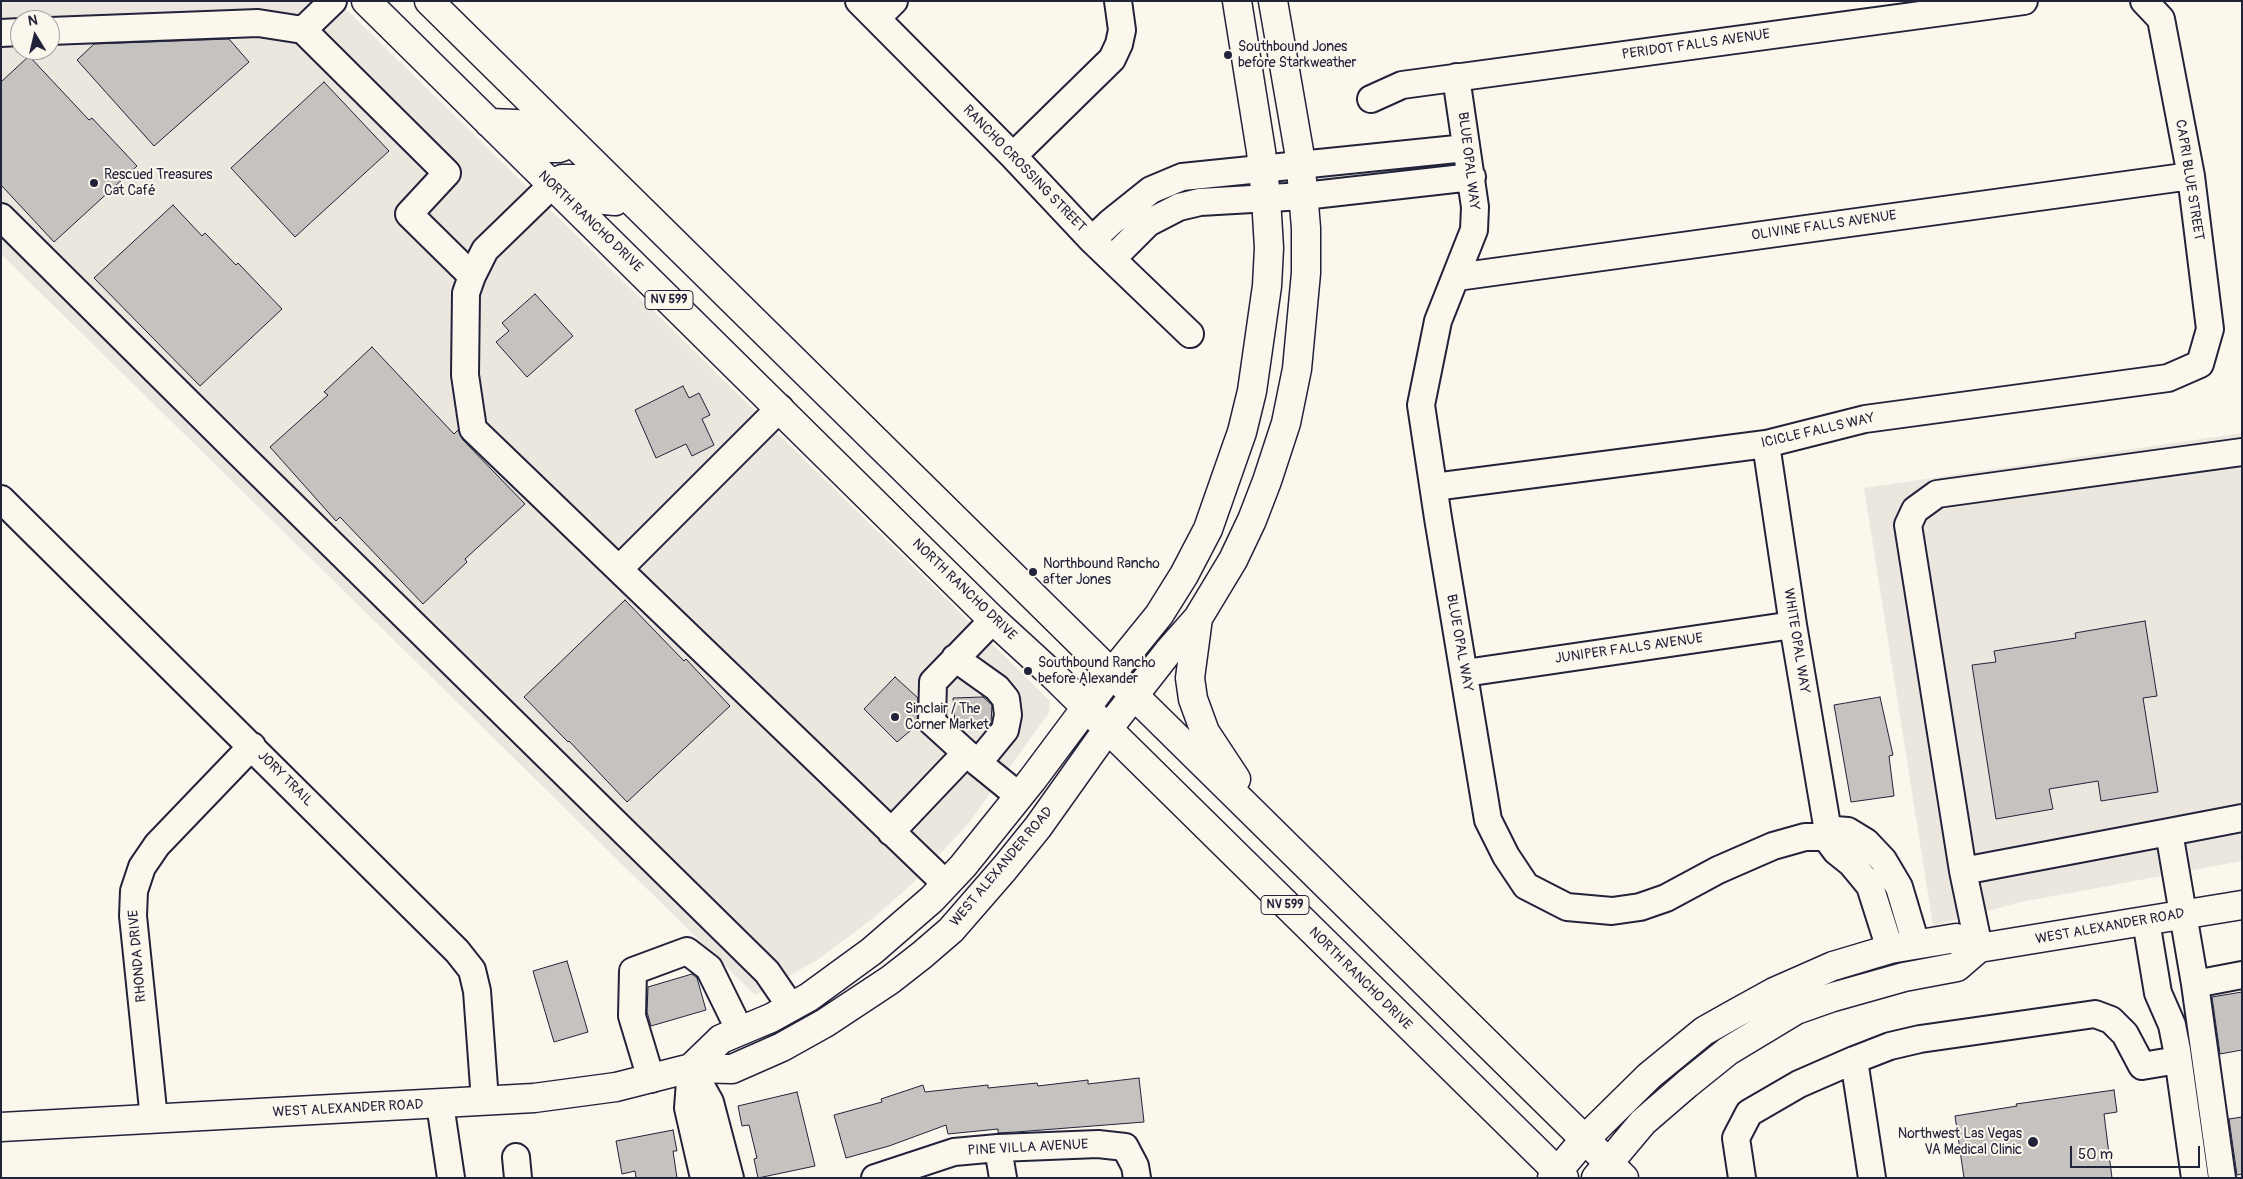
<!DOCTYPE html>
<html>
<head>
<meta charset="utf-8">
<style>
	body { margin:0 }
	#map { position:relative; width:2243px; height:1179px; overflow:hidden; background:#fbf7ec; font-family:Pangolin,sans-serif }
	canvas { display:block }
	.frame { position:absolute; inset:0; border:2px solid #22223b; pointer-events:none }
	.north { position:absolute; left:10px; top:10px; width:50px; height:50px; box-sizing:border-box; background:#fbf7ec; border:1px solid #a4a2a5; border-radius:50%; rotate:351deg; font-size:14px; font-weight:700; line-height:20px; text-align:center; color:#22223b }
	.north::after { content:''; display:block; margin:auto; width:18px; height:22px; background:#22223b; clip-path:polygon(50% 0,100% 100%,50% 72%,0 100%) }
	.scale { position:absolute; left:2070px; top:1146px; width:130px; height:22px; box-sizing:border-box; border:2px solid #22223b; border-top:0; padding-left:6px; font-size:15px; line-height:18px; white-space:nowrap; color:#22223b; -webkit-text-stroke:4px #fbf7ec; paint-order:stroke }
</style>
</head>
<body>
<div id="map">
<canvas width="2243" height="1179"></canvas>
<div class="frame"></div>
<div class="north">N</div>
<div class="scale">50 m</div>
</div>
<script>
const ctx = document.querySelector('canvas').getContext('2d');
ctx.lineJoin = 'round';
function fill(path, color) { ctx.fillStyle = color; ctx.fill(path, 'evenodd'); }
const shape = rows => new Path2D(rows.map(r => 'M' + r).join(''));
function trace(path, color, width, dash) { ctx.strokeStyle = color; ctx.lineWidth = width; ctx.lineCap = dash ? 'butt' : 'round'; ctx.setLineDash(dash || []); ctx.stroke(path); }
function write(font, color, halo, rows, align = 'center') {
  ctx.font = font + ' Pangolin,sans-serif'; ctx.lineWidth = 4; ctx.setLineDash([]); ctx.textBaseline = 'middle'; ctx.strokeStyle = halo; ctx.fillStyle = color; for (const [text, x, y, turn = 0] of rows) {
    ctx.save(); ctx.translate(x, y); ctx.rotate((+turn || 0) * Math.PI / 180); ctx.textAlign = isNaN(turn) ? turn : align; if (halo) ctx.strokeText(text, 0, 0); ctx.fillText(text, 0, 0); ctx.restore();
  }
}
fill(shape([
	[1,1,338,1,1050,701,1049,713,967,825,912,884,871,920,817,960,755,995,1,254],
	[20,20,50,20,50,50,20,50],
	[2242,433,2242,861,2021,902,1933,926,1864,488]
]), '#ebe7df');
const building = shape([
	[229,39,249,62,154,146,77,60,94,44,229,39],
	[29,56,89,120,92,118,137,166,54,242,1,185,1,82,29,56],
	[324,82,389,151,295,237,231,168,324,82],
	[173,205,202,236,205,233,236,265,238,263,282,309,200,386,94,278,173,205],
	[535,294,573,336,527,377,496,342,509,331,502,323,535,294],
	[372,347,454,434,458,430,463,440,525,504,465,559,467,562,423,604,340,517,336,521,270,447,328,395,324,392,372,347],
	[683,386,689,398,699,393,710,415,702,419,714,445,692,456,686,444,656,458,635,410,683,386],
	[625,600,684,661,686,659,730,706,627,802,569,741,568,742,524,697,625,600],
	[2145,621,2157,696,2143,698,2158,792,2101,801,2098,781,2049,789,2053,809,1996,819,1972,665,1996,662,1994,651,2076,638,2075,633,2145,621],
	[895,677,918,698,917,725,897,742,864,709,895,677],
	[983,697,992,705,991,723,988,727,961,729,955,722,953,698,983,697],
	[1880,697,1893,755,1889,756,1894,796,1851,802,1834,705,1880,697],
	[567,961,588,1032,554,1042,533,971,567,961],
	[692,974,697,978,706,1010,651,1026,647,1012,648,987,692,974],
	[2242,992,2242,1050,2220,1054,2212,997,2242,992],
	[1139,1078,1144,1122,1016,1132,998,1133,998,1129,948,1134,946,1125,889,1146,846,1158,834,1115,882,1102,881,1099,923,1085,925,1092,988,1085,988,1088,1037,1083,1038,1086,1088,1080,1088,1084,1139,1078],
	[2114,1090,2117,1112,2104,1114,2112,1178,1964,1178,1955,1116,2017,1106,2016,1104,2114,1090],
	[797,1092,815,1166,758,1178,754,1159,757,1158,749,1125,742,1126,738,1106,797,1092],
	[2242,1117,2242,1174,2237,1175,2229,1119,2242,1117],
	[673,1130,677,1151,673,1151,677,1178,636,1178,635,1171,622,1174,616,1141,673,1130]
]);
fill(building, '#c6c2c0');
trace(building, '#22223b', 1);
const minor = shape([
	[859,1,1013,156,1092,240,1190,334],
	[877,18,894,1],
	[303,30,447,173,409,214,472,276],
	[50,31,258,23,303,30,333,1],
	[1,33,20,32],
	[1456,77,1475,207,1474,230,1438,321,1421,405,1438,518,1488,820,1506,856,1526,886,1567,907,1612,911,1640,907,1666,898,1718,870,1773,846,1805,837,1830,837,1835,830,1848,831,1866,842,1883,860,1899,887,1916,944],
	[1371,99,1402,85,2024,1],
	[1013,156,1112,59,1119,44,1122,30,1118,1],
	[552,185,485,250,472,276,466,293,465,375,473,429,946,884],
	[1,217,239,453,767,972,791,1007],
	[1092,240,1111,222,1151,190,1182,177,1466,148],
	[1112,259,1148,223,1179,207,1200,202,1304,196,1472,177],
	[1457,277,2191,176],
	[1766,444,1793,625,1830,843,1836,851,1851,863,1870,886,1890,949],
	[1434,487,1766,444,1865,419,2168,378,2200,364,2210,329,2191,176,2161,19,2144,1],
	[1,499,457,951,472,970,477,991,485,1101],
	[619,569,780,408],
	[955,658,997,688,1006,699,1008,715,1005,730,978,763],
	[1465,673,1793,625],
	[966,753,932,722,933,682,993,620],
	[891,832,966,753,1019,796],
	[1963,871,1908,525,1915,510,1937,494,2242,452],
	[2146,921,2158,993,2172,1025,2177,1050,2195,1178],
	[1979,948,1963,871,2169,832],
	[2195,984,2242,975],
	[691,1068,710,1102,730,1178],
	[691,1068,688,1108,704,1178],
	[651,1079,632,1016,633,971,687,951,709,968,740,1031],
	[440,1104,451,1178],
	[154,1119,133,916,134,891,142,867,157,845,252,746],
	[998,1148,1003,1178],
	[516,1157,518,1178],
	[875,1178,954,1152,998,1148,1098,1144,1125,1147,1135,1166,1137,1178],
	[1742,1178,1736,1138,1749,1113,1799,1084,1854,1060],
	[1872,1178,1854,1060,1890,1046,1920,1039,2095,1014,2111,1020,2125,1034,2142,1066,2178,1060],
	[2222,1178,2195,984,2169,832,2242,818]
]);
const major = shape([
	[366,1,993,620,1053,675,1564,1178],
	[429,1,1624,1178],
	[489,123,517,124,541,145,550,148,559,148,572,143],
	[552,185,562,179,578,179,585,183,604,200,615,201],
	[1198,618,1190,678,1193,699,1205,732,1236,779],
	[691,1068,721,1039,771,1018,809,997,872,951,932,899,963,866,1032,780,1112,673,1159,615,1184,575,1208,529,1242,432,1252,391,1267,286,1269,248,1266,198,1261,151,1237,1],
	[1,1127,534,1098,616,1087,691,1068,732,1069,782,1047,825,1023,890,980,922,955,951,930,1004,869,1038,827,1107,730,1168,652,1198,618,1233,560,1252,520,1267,481,1286,423,1297,369,1306,273,1306,228,1300,157,1273,1],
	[1552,1178,1584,1140,1649,1076,1704,1031,1736,1013,1774,992,1833,966,1890,949,1956,938,1979,948],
	[1596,1178,1643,1122,1687,1084,1728,1051,1796,1010,1833,997,1904,977,1957,967,1979,948,2242,905]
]);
trace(minor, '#22223b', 30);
trace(major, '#22223b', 31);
trace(minor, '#fbf7ec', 26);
trace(major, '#fbf7ec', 28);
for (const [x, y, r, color] of [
	[1228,55,5,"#22223b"],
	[94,183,5,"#22223b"],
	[1033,572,5,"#22223b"],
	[1028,671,5,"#22223b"],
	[895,717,5,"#22223b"],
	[2033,1142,6,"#22223b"]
]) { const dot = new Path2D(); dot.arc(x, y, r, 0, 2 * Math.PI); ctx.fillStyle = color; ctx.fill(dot); trace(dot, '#fbf7ec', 2); }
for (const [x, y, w] of [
	[669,300,48],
	[1285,905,48]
]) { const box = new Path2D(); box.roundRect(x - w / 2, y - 9.5, w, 19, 4); ctx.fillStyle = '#fbf7ec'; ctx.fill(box); trace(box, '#22223b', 1); }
write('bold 12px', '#22223b', null, [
	["NV 599",669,300],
	["NV 599",1285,905]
]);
write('14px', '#22223b', '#fbf7ec', [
	["PERIDOT FALLS AVENUE",1696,45,-8],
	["BLUE OPAL WAY",1468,161,83],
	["RANCHO CROSSING STREET",1024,169,46],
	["CAPRI BLUE STREET",2189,180,81],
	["NORTH RANCHO DRIVE",590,222,44],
	["OLIVINE FALLS AVENUE",1824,226,-8],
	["ICICLE FALLS WAY",1818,431,-13],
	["NORTH RANCHO DRIVE",964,590,44],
	["WHITE OPAL WAY",1796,641,81],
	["BLUE OPAL WAY",1459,643,80],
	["JUNIPER FALLS AVENUE",1629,649,-8],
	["JORY TRAIL",285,779,45],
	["WEST ALEXANDER ROAD",1002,867,-50],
	["WEST ALEXANDER ROAD",2110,927,-10],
	["RHONDA DRIVE",138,956,-95],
	["NORTH RANCHO DRIVE",1360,979,45],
	["WEST ALEXANDER ROAD",348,1109,-3],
	["PINE VILLA AVENUE",1028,1148,-3]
]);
write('14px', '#22223b', '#fbf7ec', [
	["Southbound Jones",1238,47],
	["before Starkweather",1238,63],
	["Rescued Treasures",104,175],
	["Cat Café",104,191],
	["Northbound Rancho",1043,564],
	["after Jones",1043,580],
	["Southbound Rancho",1038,663],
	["before Alexander",1038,679],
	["Sinclair / The",905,709],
	["Corner Market",905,725],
	["Northwest Las Vegas",2022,1134,"right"],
	["VA Medical Clinic",2022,1150,"right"]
], 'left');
</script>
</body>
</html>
